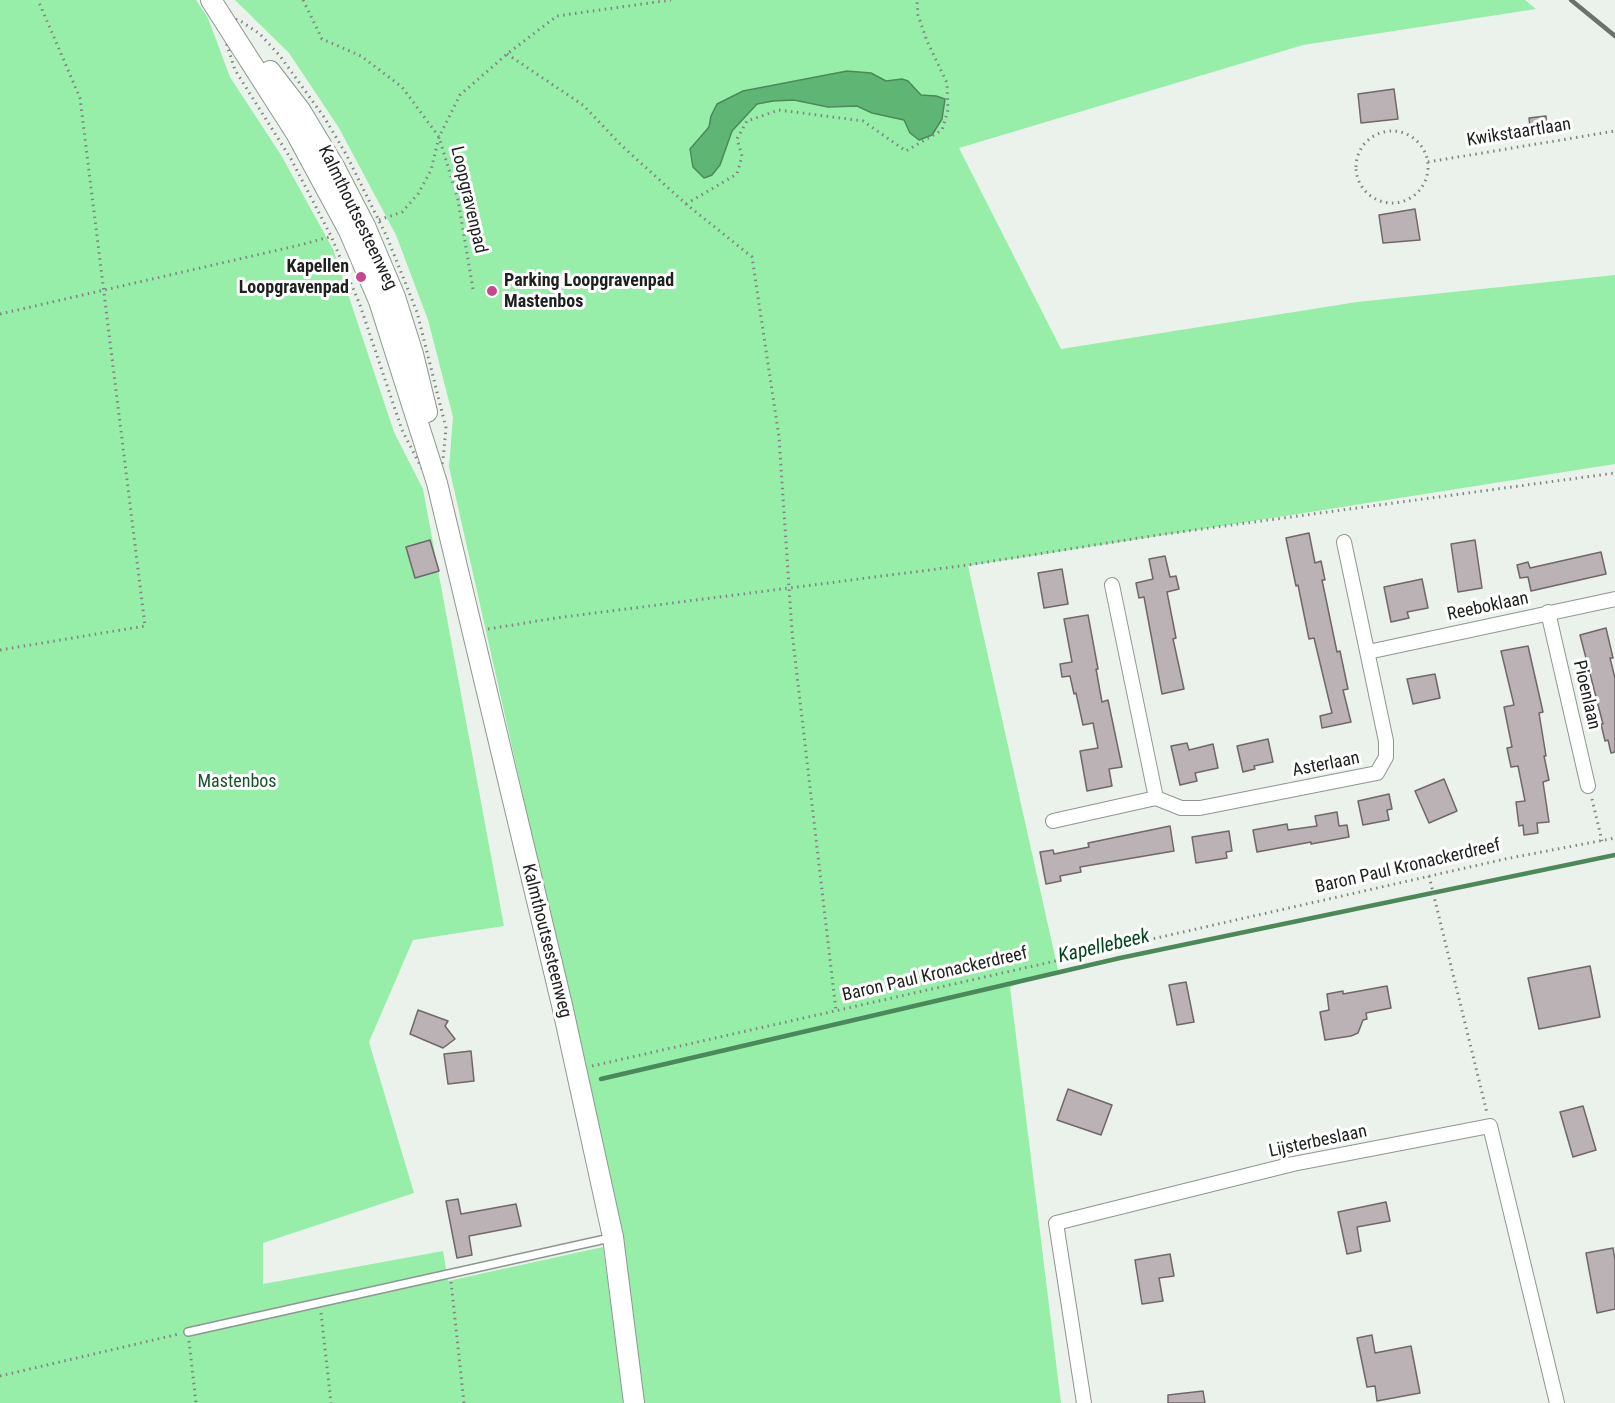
<!DOCTYPE html>
<html>
<head>
<meta charset="utf-8">
<style>
	body { margin:0 }
	canvas { display:block; background:#ebf2ec }
</style>
</head>
<body>
<canvas width="1615" height="1403"></canvas>
<script>
const ctx = document.querySelector('canvas').getContext('2d');
ctx.lineJoin = 'round';
function fill(path, color) { ctx.fillStyle = color; ctx.fill(path, 'evenodd'); }
const shape = rows => new Path2D(rows.map(r => 'M' + r).join(''));
function trace(path, color, width, dash) { ctx.strokeStyle = color; ctx.lineWidth = width; ctx.lineCap = dash ? 'butt' : 'round'; ctx.setLineDash(dash || []); ctx.stroke(path); }
function write(font, color, halo, rows, align = 'center') {
  ctx.font = font + ' "Roboto Condensed",sans-serif'; ctx.lineWidth = 6; ctx.setLineDash([]); ctx.textBaseline = 'middle'; ctx.strokeStyle = halo; ctx.fillStyle = color; for (const [text, x, y, turn = 0] of rows) {
    ctx.save(); ctx.translate(x, y); ctx.rotate((+turn || 0) * Math.PI / 180); ctx.textAlign = isNaN(turn) ? turn : align; if (halo) ctx.strokeText(text, 0, 0); ctx.fillText(text, 0, 0); ctx.restore();
  }
}
fill(shape([
	[0,0,196,0,208,18,230,77,281,155,333,249,394,432,423,489,504,926,413,940,369,1042,414,1193,263,1243,263,1284,443,1251,448,1281,603,1247,624,1403,0,1403],
	[235,0,1525,0,1536,9,1303,45,959,148,1061,349,1357,302,1615,275,1615,464,968,566,1058,970,1010,987,1061,1403,639,1403,580,1049,449,467,453,417,428,320,396,235,339,128,289,53]
]), '#97eea9');
const water = shape([
	[847,71,871,73,886,81,902,79,908,81,921,95,936,96,945,99,942,119,932,135,919,140,910,133,904,120,872,113,857,106,828,107,794,100,773,101,757,104,732,131,720,165,712,175,704,178,693,167,690,149,709,127,711,116,717,104,743,91,847,71]
]);
fill(water, '#5fb674');
trace(water, '#4c895a', 1.5);
trace(shape([
	[601,1079,1120,958,1615,855]
]), '#4c895a', 4.5);
const building = shape([
	[1394,89,1398,119,1361,123,1358,94,1394,89],
	[1546,116,1547,133,1531,135,1529,118,1546,116],
	[1415,209,1420,240,1383,243,1379,215,1415,209],
	[1309,533,1315,563,1321,561,1325,580,1322,580,1337,652,1340,651,1348,689,1343,690,1351,722,1322,728,1320,716,1332,713,1314,638,1309,639,1298,585,1296,586,1286,538,1309,533],
	[430,540,439,571,415,578,406,547,430,540],
	[1475,540,1482,588,1458,592,1451,544,1475,540],
	[1601,552,1606,574,1531,591,1528,577,1520,578,1517,565,1528,562,1530,568,1601,552],
	[1165,556,1170,577,1176,576,1179,589,1167,592,1176,638,1173,639,1184,689,1162,694,1144,597,1139,598,1136,583,1153,579,1149,559,1165,556],
	[1062,569,1068,604,1044,608,1038,573,1062,569],
	[1422,579,1428,608,1407,612,1409,618,1391,622,1384,587,1422,579],
	[1088,615,1098,669,1096,669,1102,702,1108,700,1122,767,1109,769,1112,786,1087,791,1080,751,1098,748,1093,723,1083,725,1076,693,1074,694,1070,676,1062,677,1060,664,1072,662,1064,619,1088,615],
	[1606,628,1613,658,1610,658,1615,678,1615,752,1611,753,1608,740,1605,741,1601,724,1603,724,1580,635,1606,628],
	[1528,646,1543,712,1539,713,1546,756,1544,756,1549,780,1543,782,1549,822,1537,823,1538,833,1524,835,1523,825,1519,826,1516,802,1525,801,1518,766,1511,767,1507,748,1512,747,1504,707,1514,705,1501,651,1528,646],
	[1435,674,1440,698,1413,704,1407,679,1435,674],
	[1268,739,1273,762,1254,766,1255,769,1243,772,1237,746,1268,739],
	[1187,743,1189,750,1213,744,1218,768,1195,773,1197,781,1180,785,1171,746,1187,743],
	[1444,779,1457,811,1429,823,1415,791,1444,779],
	[1389,794,1392,809,1387,810,1389,820,1363,825,1358,801,1389,794],
	[1337,812,1339,826,1347,825,1349,837,1311,844,1311,842,1257,852,1253,830,1287,824,1288,830,1317,826,1315,816,1337,812],
	[1170,826,1174,851,1080,867,1081,872,1060,876,1061,881,1046,884,1040,852,1053,850,1054,854,1089,847,1088,843,1170,826],
	[1229,831,1232,851,1226,852,1227,858,1196,863,1192,837,1229,831],
	[1590,966,1600,1017,1539,1029,1528,978,1590,966],
	[1186,982,1194,1022,1177,1025,1169,985,1186,982],
	[1387,986,1391,1008,1366,1013,1367,1019,1363,1020,1358,1033,1351,1036,1325,1040,1320,1012,1329,1010,1327,994,1343,991,1343,994,1387,986],
	[418,1010,448,1021,445,1026,455,1039,443,1048,410,1034,418,1010],
	[471,1051,474,1081,448,1084,444,1054,471,1051],
	[1068,1089,1112,1105,1101,1135,1057,1120,1068,1089],
	[1583,1106,1596,1150,1573,1157,1560,1112,1583,1106],
	[458,1199,461,1214,516,1204,521,1226,469,1236,472,1255,457,1258,446,1201,458,1199],
	[1386,1202,1390,1221,1357,1227,1361,1251,1347,1254,1338,1212,1386,1202],
	[1613,1248,1615,1260,1615,1309,1597,1313,1586,1253,1613,1248],
	[1170,1254,1174,1276,1159,1278,1163,1301,1142,1304,1135,1260,1170,1254],
	[1372,1335,1375,1353,1411,1346,1420,1393,1377,1401,1375,1386,1367,1387,1357,1338,1372,1335],
	[1203,1391,1205,1403,1168,1403,1168,1395,1203,1391]
]);
fill(building, '#bab2b5');
trace(building, '#6f676a', 1.5);
const service = shape([
	[188,1332,610,1238]
]);
const minor = shape([
	[1112,585,1156,798,1181,808,1200,808,1377,773,1386,757,1386,741,1344,542],
	[1548,612,1588,786],
	[1368,652,1615,599],
	[1053,821,1156,798],
	[1084,1403,1056,1223,1293,1164,1490,1126,1557,1403]
]);
const secondary = shape([
	[211,0,296,133,349,231,379,301,437,483,562,1005,613,1237,634,1403],
	[270,71,300,110,335,168,365,226,395,297,413,354,427,412]
]);
trace(service, '#8f9690', 10);
trace(minor, '#8f9690', 16);
trace(secondary, '#8f9690', 22);
trace(shape([
	[303,0,322,39,361,56,402,87,439,137,458,200,473,289],
	[224,17,239,20,260,34,280,56,324,117,346,154,387,237,417,312,446,428,443,460,437,483,421,467,402,430,360,305,331,236,291,159,235,70,226,42,224,17],
	[507,54,583,105,621,145,686,204,752,257,779,437,792,632,836,1011],
	'1356 167a36 36 0 1 1 72 0a36 36 0 1 1-72 0Z',
	[1428,162,1615,131],
	[686,204,737,174,742,156,737,139,747,121,779,110,863,121,906,151,942,130,948,110,947,83,927,41,918,15,917,0],
	[379,220,402,212,418,194,431,170,439,137,460,95,507,54,557,16,671,0],
	[0,314,300,245,333,236],
	[488,629,556,618,968,565,1158,535,1615,473],
	[0,650,145,626,80,98,38,0],
	[1592,799,1602,841],
	[1429,876,1487,1113],
	[592,1066,1505,859,1615,838],
	[451,1282,464,1403],
	[321,1313,331,1403],
	[189,1341,196,1403],
	[0,1376,179,1334]
]), '#808480', 3, [1.5, 4.5]);
trace(service, '#fff', 7);
trace(minor, '#fff', 14);
trace(secondary, '#fff', 20);
trace(shape([
	[1571,0,1615,36]
]), '#6d716e', 4.5);
for (const [x, y, r, color] of [
	[361,277,6,"#c9478e"],
	[492,291,6,"#c9478e"]
]) { const dot = new Path2D(); dot.arc(x, y, r, 0, 2 * Math.PI); ctx.fillStyle = color; ctx.fill(dot); trace(dot, '#fff', 2); }
write('18px', '#1e201e', '#fff', [
	["Kwikstaartlaan",1519,133,-9],
	["Loopgravenpad",468,200,77],
	["Kalmthoutsesteenweg",357,218,64],
	["Reeboklaan",1488,607,-12],
	["Pioenlaan",1586,695,77],
	["Asterlaan",1326,765,-11],
	["Baron Paul Kronackerdreef",1408,867,-13],
	["Kalmthoutsesteenweg",546,941,76],
	["Baron Paul Kronackerdreef",935,975,-13],
	["Lijsterbeslaan",1318,1142,-12]
]);
write('bold 18px', '#1e201e', '#fff', [
	["Kapellen",349,267],
	["Loopgravenpad",349,288],
	["Parking Loopgravenpad",504,281,"left"],
	["Mastenbos",504,302,"left"]
], 'right');
write('18px', '#135328', '#fff', [
	["Mastenbos",237,782]
]);
write('italic 20px', '#00451a', '#fff', [
	["Kapellebeek",1104,947,-13]
]);
</script>
</body>
</html>
